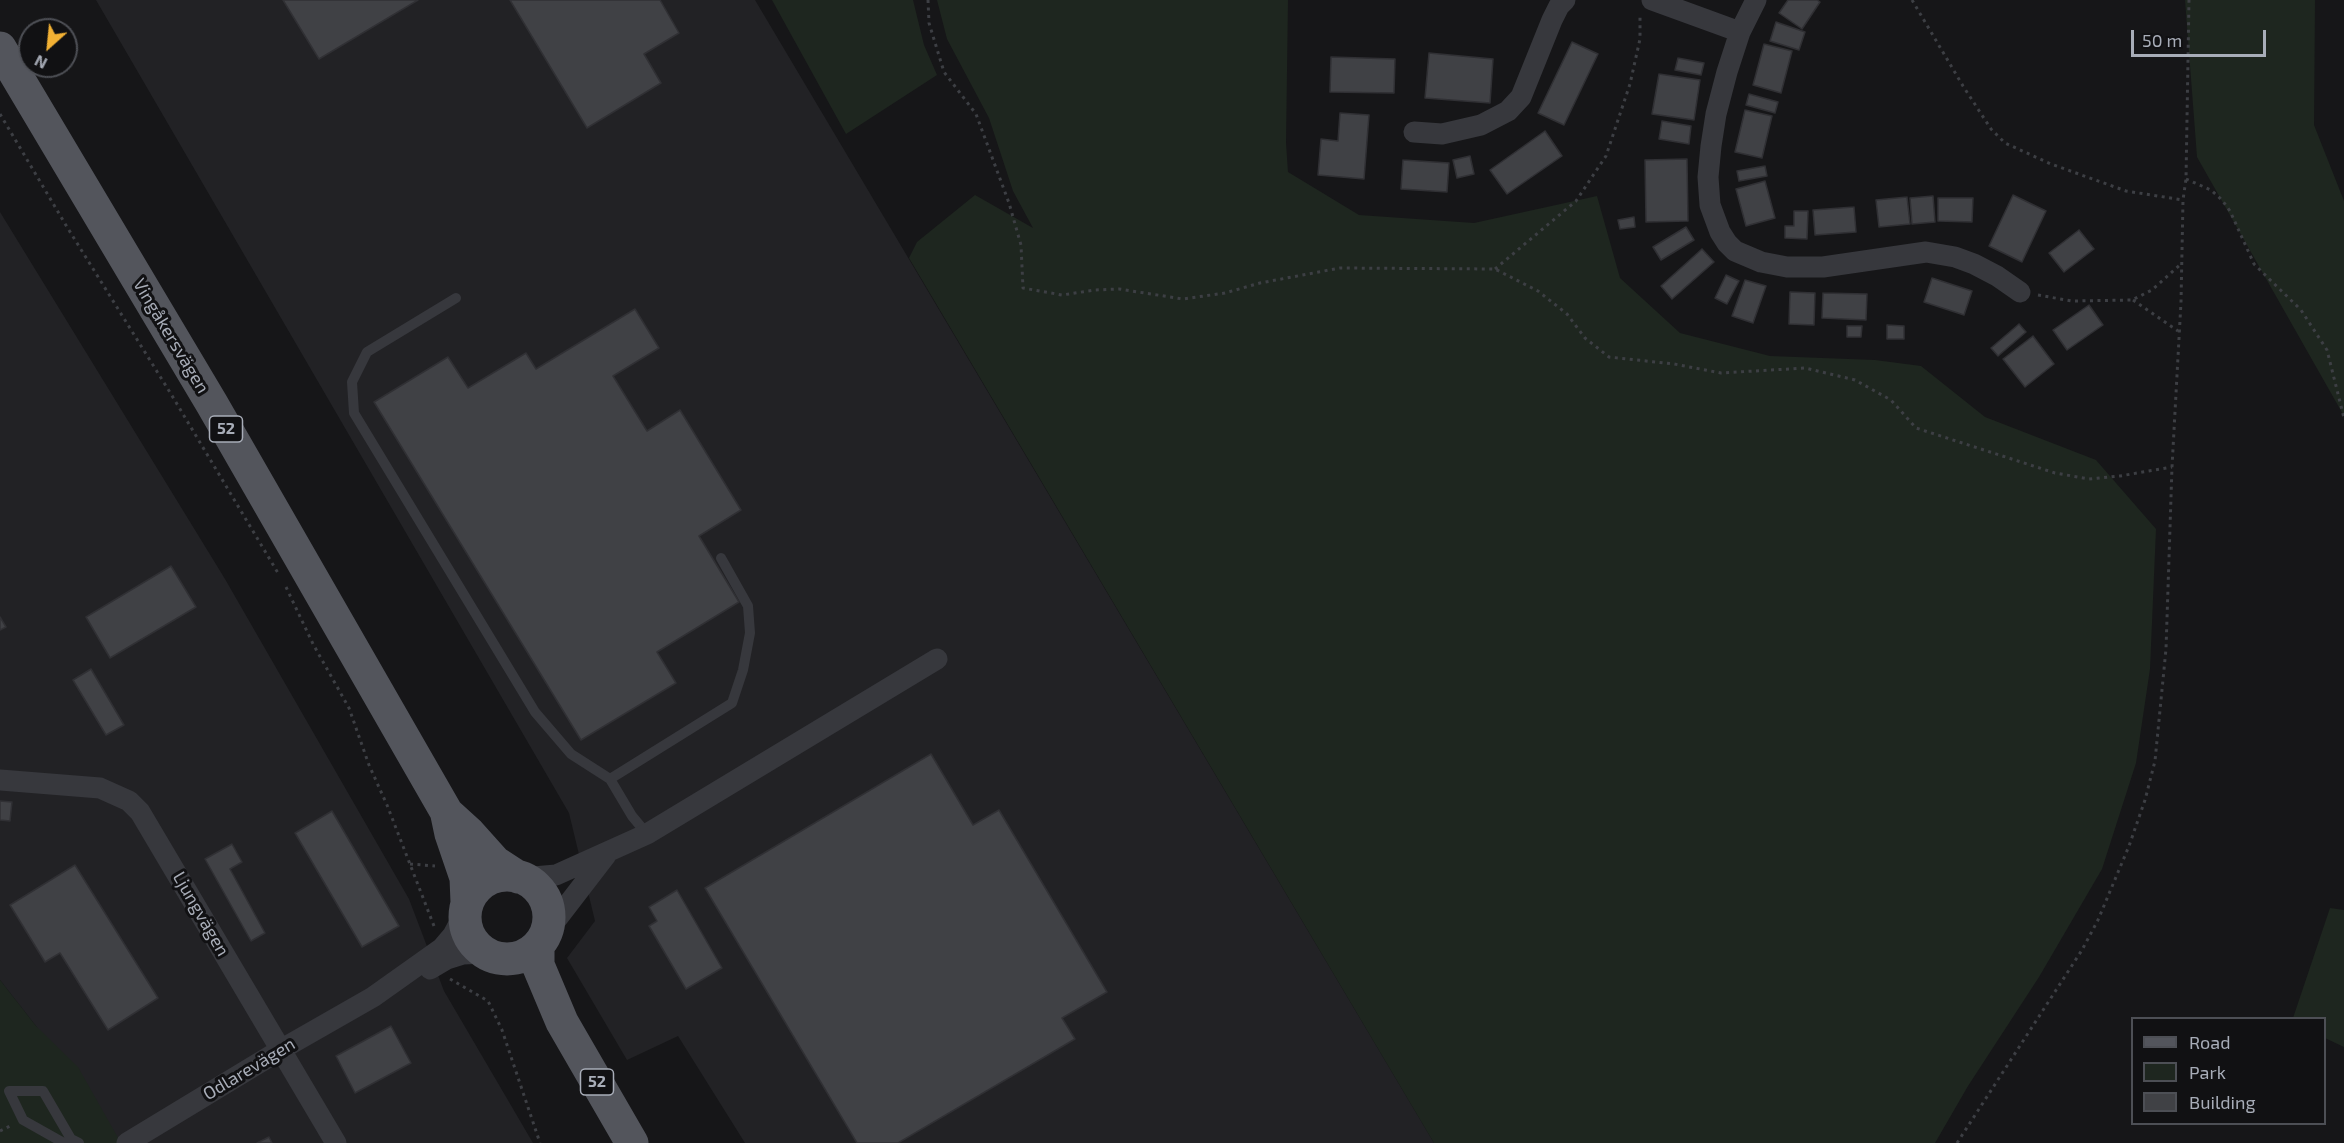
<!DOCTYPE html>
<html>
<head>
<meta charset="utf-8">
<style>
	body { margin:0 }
	#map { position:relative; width:2344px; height:1143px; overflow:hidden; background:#161618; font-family:"Exo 2",sans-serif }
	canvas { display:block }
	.legend { position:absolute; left:2131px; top:1017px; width:195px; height:108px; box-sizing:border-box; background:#111113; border:2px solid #4d4f55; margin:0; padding:8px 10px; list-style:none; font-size:18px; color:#a8adb8 }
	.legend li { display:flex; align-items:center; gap:12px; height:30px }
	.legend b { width:30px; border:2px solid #4d4f55 }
	.north { position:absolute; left:18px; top:18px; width:60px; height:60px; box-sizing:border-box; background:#111113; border:2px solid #4d4f55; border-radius:50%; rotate:207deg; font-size:16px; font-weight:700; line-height:24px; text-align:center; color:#a8adb8 }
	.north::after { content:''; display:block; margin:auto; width:21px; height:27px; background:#f2b134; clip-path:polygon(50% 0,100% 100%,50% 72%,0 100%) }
	.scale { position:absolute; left:2131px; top:30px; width:135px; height:27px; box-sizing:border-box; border:3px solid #a8adb8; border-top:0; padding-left:8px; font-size:18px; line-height:21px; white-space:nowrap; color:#a8adb8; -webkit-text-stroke:4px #111113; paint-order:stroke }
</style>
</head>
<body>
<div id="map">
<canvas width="2344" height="1143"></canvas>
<ul class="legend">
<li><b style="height:8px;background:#53555c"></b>Road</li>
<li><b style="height:16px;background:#1e261f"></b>Park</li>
<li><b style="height:16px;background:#404145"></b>Building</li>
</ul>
<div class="north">N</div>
<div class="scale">50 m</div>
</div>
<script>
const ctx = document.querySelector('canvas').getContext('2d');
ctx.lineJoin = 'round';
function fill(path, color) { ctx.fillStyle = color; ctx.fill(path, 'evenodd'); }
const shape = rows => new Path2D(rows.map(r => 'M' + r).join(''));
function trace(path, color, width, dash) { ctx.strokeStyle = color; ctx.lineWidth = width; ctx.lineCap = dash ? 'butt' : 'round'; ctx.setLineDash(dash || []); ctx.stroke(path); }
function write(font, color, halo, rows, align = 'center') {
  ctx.font = font + ' "Exo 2",sans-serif'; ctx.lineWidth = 6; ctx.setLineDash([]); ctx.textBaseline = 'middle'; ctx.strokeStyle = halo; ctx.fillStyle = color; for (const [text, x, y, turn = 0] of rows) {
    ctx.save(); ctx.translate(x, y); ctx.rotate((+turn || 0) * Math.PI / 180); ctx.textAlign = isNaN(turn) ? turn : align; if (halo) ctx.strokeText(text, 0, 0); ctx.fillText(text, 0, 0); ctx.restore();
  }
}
fill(shape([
	[96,0,755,0,1434,1143,745,1143,678,1036,627,1060,567,958,595,921,569,813],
	[0,212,225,579,409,899,444,991,533,1143,121,1143,36,1026,0,980]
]), '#222225');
fill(shape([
	[772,0,913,0,924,45,937,75,846,134],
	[937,0,1288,0,1286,143,1288,172,1359,215,1474,223,1597,196,1620,278,1680,333,1770,356,1875,360,1921,366,1985,417,2096,460,2156,529,2150,669,2136,763,2102,869,2039,977,1968,1086,1935,1143,1434,1143,909,258,917,242,975,195,1033,228,1013,191,989,118,947,39],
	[2185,0,2315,0,2314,125,2344,201,2344,416,2197,157],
	[2330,908,2344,910,2344,1047,2325,1038,2324,1018,2293,1018],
	[0,980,36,1026,78,1067,121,1143,0,1143]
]), '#1e261f');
const building = shape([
	[283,0,418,0,319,59,283,0],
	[510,0,660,0,679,33,644,54,661,83,587,128,510,0],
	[1788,0,1817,0,1820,2,1802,29,1779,13,1788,0],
	[1776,22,1805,32,1799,50,1770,41,1776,22],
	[1572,42,1598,54,1564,125,1538,113,1572,42],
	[1764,44,1792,51,1781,93,1753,85,1764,44],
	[1429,53,1493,59,1490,103,1425,98,1429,53],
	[1331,57,1395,59,1394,93,1330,92,1331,57],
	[1678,58,1704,63,1701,75,1675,70,1678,58],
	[1659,74,1700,80,1694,120,1652,114,1659,74],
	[1749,94,1778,102,1775,113,1746,105,1749,94],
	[1745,110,1772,116,1762,158,1735,152,1745,110],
	[1340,113,1369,115,1364,179,1318,175,1321,139,1338,141,1340,113],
	[1662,121,1691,126,1689,144,1659,139,1662,121],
	[1545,131,1562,156,1507,194,1490,170,1545,131],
	[1470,156,1474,174,1457,178,1453,160,1470,156],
	[1687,159,1688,221,1646,222,1645,160,1687,159],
	[1403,160,1449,163,1447,192,1401,189,1403,160],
	[1765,166,1767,176,1739,181,1737,171,1765,166],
	[1765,181,1775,218,1746,226,1736,189,1765,181],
	[2013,195,2046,211,2022,262,1989,246,2013,195],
	[1933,196,1935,222,1912,224,1910,198,1933,196],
	[1907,197,1910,224,1879,227,1876,200,1907,197],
	[1938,198,1973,198,1972,222,1938,221,1938,198],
	[1854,207,1856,232,1815,235,1813,210,1854,207],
	[1794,211,1808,211,1807,239,1785,238,1785,226,1794,226,1794,211],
	[1634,217,1635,227,1620,229,1618,220,1634,217],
	[1686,227,1694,240,1661,260,1653,247,1686,227],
	[2079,230,2094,249,2064,272,2049,253,2079,230],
	[1702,249,1714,262,1672,299,1661,286,1702,249],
	[1726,275,1739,281,1727,304,1715,298,1726,275],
	[1932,278,1972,291,1964,315,1924,302,1932,278],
	[1745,280,1766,286,1753,323,1732,316,1745,280],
	[1790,292,1815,293,1814,325,1789,324,1790,292],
	[1823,293,1867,294,1866,320,1822,318,1823,293],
	[2089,305,2103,325,2067,350,2053,330,2089,305],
	[635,309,659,348,613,376,647,431,680,410,741,510,699,536,739,602,657,652,676,683,581,740,374,402,448,357,468,388,526,353,536,369,635,309],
	[2019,324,2026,332,1998,356,1991,348,2019,324],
	[1887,325,1904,326,1904,339,1887,339,1887,325],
	[1847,326,1862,326,1861,337,1847,337,1847,326],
	[2033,336,2054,364,2025,387,2003,359,2033,336],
	[171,566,196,607,110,658,86,617,171,566],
	[0,617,6,627,0,630,0,617],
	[91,669,124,725,106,735,73,680,91,669],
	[931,754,973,825,999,810,1107,992,1062,1018,1075,1039,898,1143,857,1143,705,888,931,754],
	[0,801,12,802,10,821,0,820,0,801],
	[332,811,399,926,362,947,295,833,332,811],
	[232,844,242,862,230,869,265,933,251,941,205,859,232,844],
	[75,865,158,998,108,1030,60,953,45,962,10,905,75,865],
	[677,890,722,968,686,989,649,926,657,921,649,907,677,890],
	[391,1026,411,1063,355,1093,336,1056,391,1026],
	[269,1137,272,1143,257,1143,269,1137]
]);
fill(building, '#404145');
trace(building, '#303034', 1.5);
trace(shape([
	[928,0,929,23,944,72,976,114,1009,203,1021,245,1023,288,1062,295,1095,290,1119,289,1183,299,1225,293,1260,283,1340,268,1495,269,1538,291,1567,314,1585,338,1609,357,1674,364,1721,373,1805,368,1855,380,1891,400,1916,428,2055,473,2089,479,2120,476,2172,467],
	[1912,0,1963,86,1991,129,2005,143,2051,164,2126,191,2183,200],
	[0,114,67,227,171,394,278,573],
	[2186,179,2211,190,2222,200,2230,211,2254,264,2301,310,2327,350,2344,418],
	[1495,269,1576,201,1606,156,1630,84,1640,39,1640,14],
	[2038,295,2072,301,2132,300,2152,290,2182,263],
	[2133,300,2178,331],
	[286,587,313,644,349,708,369,765,387,805,434,926],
	[410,864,435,866],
	[450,979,488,1001,502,1030,540,1143],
	[0,1131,12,1125],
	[1957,1143,2082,950,2098,920,2129,846,2145,800,2155,761,2166,649,2172,467,2181,302,2183,200,2186,179,2189,0]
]), '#3d3f44', 3, [3, 4.5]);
trace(shape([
	[456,298,367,352,352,382,354,413,535,712,571,754,610,779,632,816,647,834],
	[610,779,732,703,743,670,750,633,748,606,721,558],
	[64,1143,23,1120,9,1091,43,1091,71,1139,79,1143]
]), '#37383d', 10);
trace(shape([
	[1652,0,1740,32],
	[1756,0,1740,32,1727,72,1716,114,1711,146,1708,177,1710,205,1720,232,1727,243,1735,251,1761,262,1787,267,1823,267,1926,252,1955,257,1974,264,1997,276,2020,292],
	[1414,132,1442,134,1481,125,1508,111,1521,97,1552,20,1559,6,1565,0],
	[0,780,100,788,129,801,140,812,336,1143],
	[522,878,556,875,647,834,937,659],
	[546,933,606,855],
	[430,969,447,959,463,954,485,953],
	[127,1143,282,1049,373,997,442,948,453,935,467,909]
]), '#37383d', 21);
trace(shape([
	[0,48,212,404,447,813,469,833,495,862,518,877],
	[447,815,451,834,466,878,467,902],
	'465 917a42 42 0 1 1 84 0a42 42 0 1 1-84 0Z',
	[538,947,538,965,562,1022,632,1143]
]), '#53555c', 33);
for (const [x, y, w] of [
	[226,429,33],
	[597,1082,33]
]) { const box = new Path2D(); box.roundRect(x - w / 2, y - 13, w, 26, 4.5); ctx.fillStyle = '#111113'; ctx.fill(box); trace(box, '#a8adb8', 1.5); }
write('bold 16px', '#a8adb8', null, [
	["52",226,429],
	["52",597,1082]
]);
write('18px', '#a8adb8', '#111113', [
	["Vingåkersvägen",171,336,59],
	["Ljungvägen",201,914,60],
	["Odlarevägen",249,1069,-31]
]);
</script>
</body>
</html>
